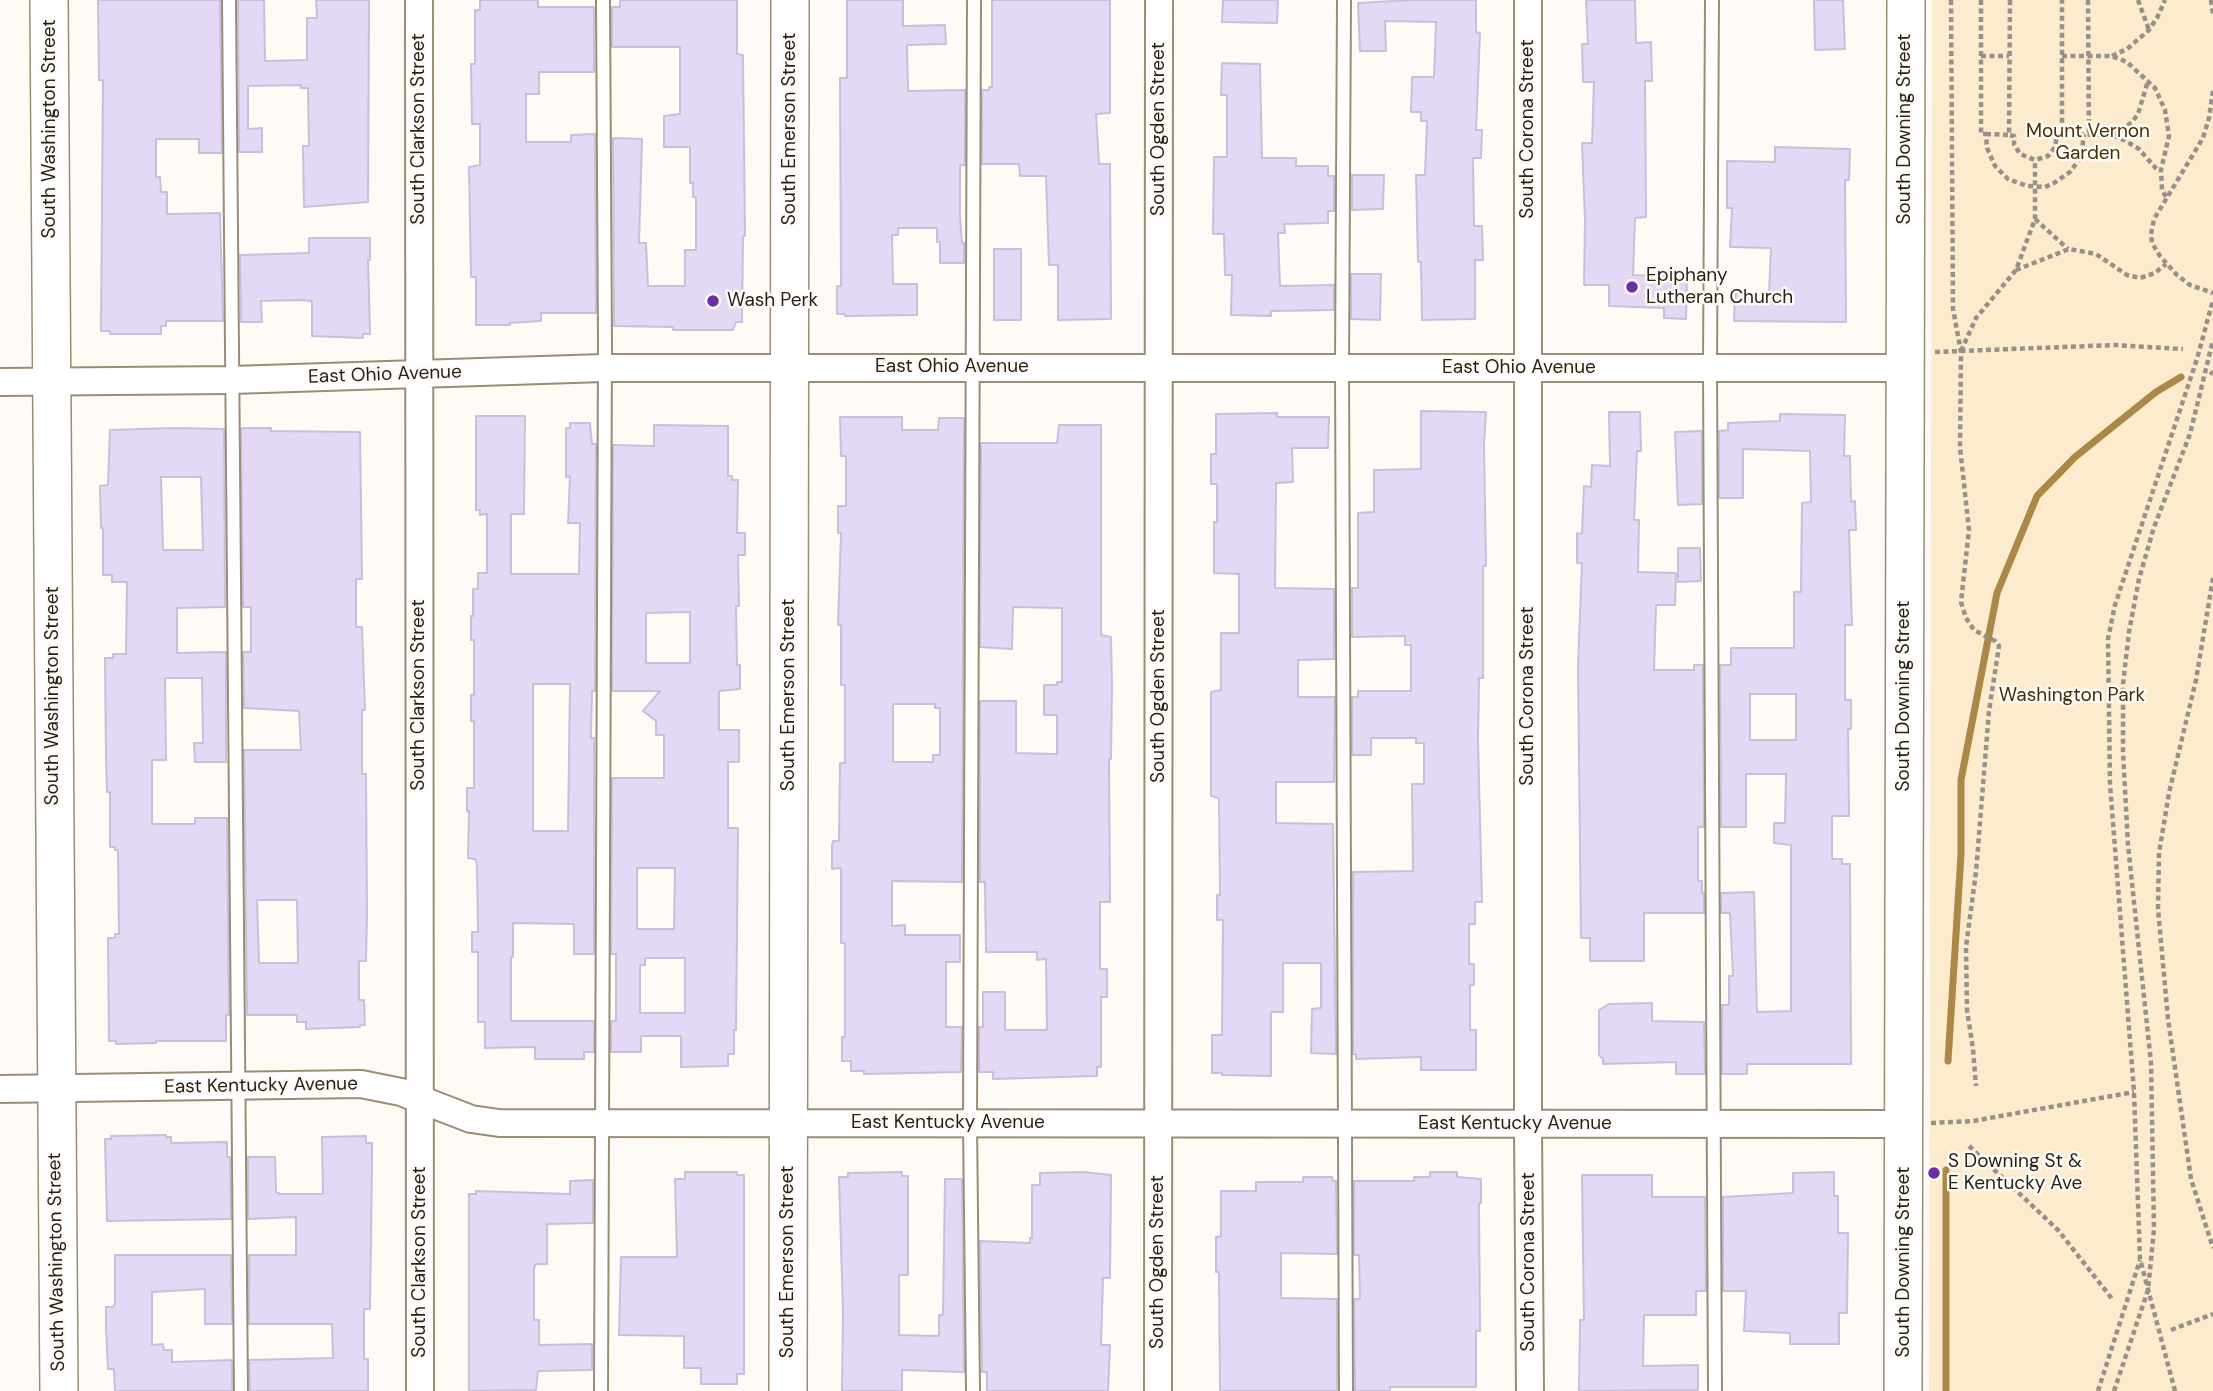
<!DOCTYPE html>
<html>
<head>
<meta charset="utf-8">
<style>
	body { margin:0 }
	canvas { display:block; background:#fefbf6 }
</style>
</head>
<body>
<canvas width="2213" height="1391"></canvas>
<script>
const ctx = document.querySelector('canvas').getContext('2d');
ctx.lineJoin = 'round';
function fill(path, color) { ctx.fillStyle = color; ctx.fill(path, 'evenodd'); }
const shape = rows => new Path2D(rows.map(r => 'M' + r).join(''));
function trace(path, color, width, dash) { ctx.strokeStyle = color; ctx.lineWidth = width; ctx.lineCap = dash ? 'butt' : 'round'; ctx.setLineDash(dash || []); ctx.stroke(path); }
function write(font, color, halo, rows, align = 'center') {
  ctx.font = font + ' "DM Sans",sans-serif'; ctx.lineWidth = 5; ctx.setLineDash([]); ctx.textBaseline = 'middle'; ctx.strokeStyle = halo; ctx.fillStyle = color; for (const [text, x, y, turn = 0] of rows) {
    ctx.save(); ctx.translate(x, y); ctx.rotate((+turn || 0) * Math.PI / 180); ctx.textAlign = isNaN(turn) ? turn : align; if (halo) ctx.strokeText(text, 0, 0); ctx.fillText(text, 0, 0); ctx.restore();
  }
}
fill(shape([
	[1932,0,2213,0,2213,1391,1929,1391]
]), '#fdebcd');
trace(shape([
	[1948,1061,1961,855,1961,780,1997,593,2037,496,2075,457,2156,392,2181,377],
	[1946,1391,1946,1170]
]), '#ab8748', 7);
const building = shape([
	[98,0,220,0,222,153,199,153,199,139,156,139,156,177,160,177,161,192,167,192,167,214,220,213,223,321,166,321,166,326,161,326,161,334,110,334,110,331,101,331,103,80,99,80,98,0],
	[238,0,264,0,265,61,307,60,307,18,317,18,316,0,369,0,368,202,304,207,303,146,309,146,308,88,301,88,301,85,248,86,248,129,262,128,262,152,239,152,238,0],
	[480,0,538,0,538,7,594,7,594,72,539,72,539,94,526,94,526,142,571,142,571,135,595,134,596,313,541,313,541,321,510,323,510,325,476,325,476,277,471,277,469,167,480,165,480,124,472,124,471,64,475,64,475,10,480,10,480,0],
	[620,0,737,0,737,54,743,55,745,236,743,236,742,322,736,322,733,330,673,330,673,327,614,326,613,138,642,139,639,243,646,243,648,286,685,286,685,250,696,250,696,197,693,197,693,183,690,183,690,147,664,147,664,116,680,114,680,47,612,47,612,7,620,7,620,0],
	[847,0,903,0,903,26,945,25,946,44,907,45,908,91,965,90,965,165,960,165,960,217,962,243,964,243,964,263,940,263,940,242,937,242,937,228,898,228,898,235,892,235,893,284,917,284,917,315,845,316,845,314,837,314,837,286,841,286,840,78,847,78,847,0],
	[992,0,1110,0,1110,113,1096,114,1099,164,1110,164,1111,319,1058,320,1058,265,1049,265,1046,176,1020,176,1019,164,982,164,982,90,989,90,989,87,992,87,992,0],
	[1223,0,1278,0,1277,23,1222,22,1223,0],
	[1412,0,1476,0,1476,32,1480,33,1476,130,1482,130,1481,158,1473,158,1474,226,1482,226,1483,260,1475,260,1475,319,1422,320,1421,262,1418,262,1416,175,1425,175,1427,121,1421,121,1421,112,1411,112,1412,77,1434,77,1436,22,1385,21,1386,51,1360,51,1358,3,1412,0],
	[1586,0,1635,0,1636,43,1651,42,1652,81,1645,81,1646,217,1635,218,1633,275,1687,277,1686,319,1664,318,1664,308,1609,306,1609,285,1584,285,1585,219,1582,143,1592,143,1594,82,1583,82,1582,44,1588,44,1586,0],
	[1814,0,1843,0,1845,49,1815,50,1814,0],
	[1222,63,1260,64,1262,158,1296,158,1296,166,1328,166,1328,176,1334,176,1334,211,1328,211,1328,223,1284,224,1285,233,1278,233,1280,286,1334,285,1334,310,1271,311,1271,316,1231,315,1232,275,1225,275,1224,234,1213,234,1214,157,1227,157,1227,95,1221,95,1222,63],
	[1775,147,1850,149,1849,180,1845,180,1846,322,1734,321,1735,293,1769,294,1771,248,1730,247,1732,208,1727,208,1727,161,1775,162,1775,147],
	[1352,175,1384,175,1383,209,1352,210,1352,175],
	[309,238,370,238,370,260,368,260,370,334,363,334,363,338,312,336,312,301,300,300,261,301,262,322,241,322,240,255,309,253,309,238],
	[994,249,1021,249,1021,320,994,320,994,249],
	[1351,274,1381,274,1380,320,1351,319,1351,274],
	[1421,411,1486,412,1484,444,1486,566,1483,566,1483,678,1479,678,1478,740,1482,902,1475,902,1475,924,1469,924,1469,964,1474,964,1474,985,1470,985,1470,1030,1476,1030,1476,1070,1421,1070,1421,1057,1356,1059,1356,1054,1353,1054,1353,872,1413,871,1412,784,1424,784,1424,743,1416,743,1416,738,1371,738,1371,755,1352,755,1352,697,1358,697,1358,691,1411,691,1411,645,1405,645,1405,636,1352,637,1352,588,1358,588,1358,513,1374,512,1374,470,1421,469,1421,411],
	[1609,412,1640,412,1641,451,1637,451,1634,520,1639,520,1638,572,1676,573,1675,605,1656,605,1654,670,1694,670,1694,665,1703,665,1704,827,1698,827,1698,881,1702,881,1702,893,1704,893,1704,913,1644,913,1644,961,1590,961,1590,938,1581,938,1578,666,1582,563,1577,563,1577,533,1582,534,1584,486,1591,487,1592,465,1610,466,1609,412],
	[1277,413,1277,417,1329,417,1328,448,1292,448,1293,482,1276,483,1275,588,1334,589,1334,659,1298,660,1298,697,1335,697,1334,782,1276,782,1276,823,1333,824,1336,1054,1311,1053,1312,1009,1321,1008,1321,963,1283,963,1283,1012,1271,1012,1271,1076,1222,1075,1222,1073,1212,1073,1212,1035,1222,1035,1223,920,1217,920,1217,895,1220,895,1219,798,1211,796,1211,692,1221,690,1221,633,1239,633,1239,574,1214,573,1214,522,1217,522,1217,484,1211,484,1211,454,1216,454,1216,414,1277,413],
	[1780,414,1845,415,1844,456,1850,456,1851,502,1855,501,1856,530,1849,530,1852,625,1845,625,1845,700,1851,700,1851,729,1848,729,1849,816,1832,816,1832,859,1842,859,1842,864,1850,864,1851,1064,1747,1064,1747,1074,1722,1074,1722,1005,1729,1005,1729,976,1733,976,1730,913,1721,913,1721,893,1754,892,1757,1012,1791,1011,1791,845,1774,843,1774,823,1785,823,1786,774,1746,774,1746,827,1721,827,1720,665,1731,665,1731,648,1794,648,1794,592,1801,592,1802,503,1811,502,1810,451,1743,449,1743,498,1719,498,1719,431,1728,430,1728,423,1780,421,1780,414],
	[1750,694,1796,694,1796,740,1750,740,1750,694],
	[476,416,525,416,524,514,511,514,511,574,579,574,580,523,568,523,570,476,566,477,566,428,570,428,570,423,590,423,592,444,596,444,595,691,592,691,591,738,594,738,594,954,574,954,574,924,513,923,513,957,511,957,511,1021,594,1021,594,1052,584,1052,584,1059,535,1059,535,1047,485,1048,485,1022,478,1022,478,952,472,952,472,932,478,932,477,864,475,859,468,858,469,811,467,811,467,788,474,788,474,721,471,721,471,695,474,695,474,640,471,640,471,616,473,616,473,589,478,589,478,573,487,573,487,514,480,515,480,510,476,510,476,416],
	[533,684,570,684,568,831,533,831,533,684],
	[840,417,902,417,902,430,938,430,939,418,964,418,962,882,892,881,892,926,905,925,905,935,960,935,960,962,946,962,946,1027,962,1027,961,1072,864,1074,864,1071,851,1071,851,1061,842,1061,842,1037,845,1037,845,943,841,943,841,868,832,869,832,845,833,841,839,841,840,763,845,763,845,685,841,685,841,625,838,625,841,533,838,533,838,506,846,506,846,456,841,456,840,417],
	[893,704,935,704,935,708,940,708,940,755,933,755,933,762,893,762,893,704],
	[654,425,728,426,728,476,732,476,732,480,738,480,737,533,745,533,745,555,738,555,739,606,736,606,737,665,740,665,740,689,719,691,719,730,739,730,739,762,728,762,728,828,738,828,736,1030,734,1030,734,1054,728,1054,728,1066,681,1067,681,1036,641,1036,641,1052,611,1052,611,1021,616,1021,616,954,611,954,612,778,664,778,664,735,656,735,656,721,643,711,660,691,612,691,613,445,654,446,654,425],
	[690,612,690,663,646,663,646,613,690,612],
	[637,868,675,868,674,929,637,929,637,868],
	[645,958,685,958,685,1013,640,1013,640,965,645,965,645,958],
	[1059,425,1101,425,1101,635,1111,637,1112,684,1111,759,1109,759,1110,902,1100,902,1100,969,1107,969,1107,997,1101,997,1101,1067,1097,1067,1097,1076,993,1079,993,1072,979,1072,979,1027,983,1027,983,992,1005,992,1005,1030,1047,1030,1046,959,1037,960,1037,952,986,952,985,882,980,882,980,701,1016,701,1016,753,1057,754,1057,715,1044,715,1044,685,1057,685,1057,682,1062,682,1062,608,1013,607,1012,649,980,647,981,443,1057,443,1059,425],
	[174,428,224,429,225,607,177,608,177,653,226,652,226,762,195,762,194,743,203,743,202,678,165,678,166,760,152,760,152,824,195,824,195,818,227,818,229,1015,226,1015,226,1041,156,1041,156,1043,116,1044,116,1041,109,1041,108,938,115,938,115,934,119,934,118,850,115,850,115,847,110,847,110,792,107,792,106,757,105,658,113,658,113,654,126,654,127,582,112,582,112,575,103,575,103,528,101,528,100,486,108,485,110,430,174,428],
	[161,477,201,477,203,550,163,550,161,477],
	[244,428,271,428,271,431,360,432,362,579,356,579,356,627,362,627,365,710,362,710,362,774,366,774,367,914,366,961,359,961,359,1000,364,1000,365,1025,360,1025,360,1027,306,1029,306,1022,297,1022,297,1015,247,1015,244,750,301,750,299,711,244,708,243,652,251,652,251,607,243,607,241,429,244,428],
	[257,900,297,900,298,963,259,963,257,900],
	[1702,431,1702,504,1678,505,1675,432,1702,431],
	[1678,548,1700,548,1701,581,1678,582,1678,548],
	[1652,1003,1652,1021,1704,1022,1705,1074,1676,1074,1676,1062,1603,1064,1603,1059,1599,1055,1599,1010,1609,1004,1652,1003],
	[166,1135,166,1137,171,1137,171,1143,227,1142,227,1157,230,1157,231,1219,107,1221,105,1139,111,1139,111,1136,166,1135],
	[366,1136,366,1143,372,1143,372,1165,370,1309,364,1309,364,1359,368,1359,368,1391,250,1391,249,1360,333,1358,332,1324,249,1324,249,1255,296,1255,296,1217,248,1219,248,1157,275,1157,276,1192,280,1194,323,1194,322,1137,366,1136],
	[685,1172,737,1172,737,1175,744,1175,744,1374,737,1374,737,1384,701,1384,701,1368,684,1368,684,1336,619,1335,621,1257,677,1257,675,1179,685,1179,685,1172],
	[902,1172,902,1176,908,1176,908,1275,899,1275,899,1335,939,1336,939,1315,943,1315,945,1179,962,1179,964,1372,902,1370,902,1391,842,1391,843,1312,839,1177,848,1177,848,1173,902,1172],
	[1083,1172,1111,1175,1110,1278,1103,1278,1101,1345,1110,1345,1108,1391,987,1391,987,1372,982,1372,980,1241,1030,1243,1030,1238,1032,1238,1032,1185,1040,1185,1040,1173,1083,1172],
	[1430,1172,1457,1172,1457,1177,1481,1179,1481,1203,1479,1203,1480,1331,1476,1331,1476,1387,1390,1387,1390,1391,1355,1391,1354,1299,1360,1299,1359,1255,1354,1255,1354,1181,1414,1181,1414,1177,1430,1177,1430,1172],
	[1834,1172,1834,1196,1838,1196,1838,1233,1848,1233,1847,1313,1839,1313,1839,1344,1790,1344,1790,1333,1744,1331,1746,1291,1723,1291,1723,1197,1793,1193,1793,1173,1834,1172],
	[1582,1175,1652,1175,1652,1197,1705,1197,1706,1291,1696,1291,1696,1315,1644,1315,1643,1366,1698,1365,1698,1390,1579,1391,1580,1320,1584,1320,1582,1175],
	[1303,1177,1332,1177,1333,1181,1336,1181,1337,1254,1281,1253,1281,1298,1337,1299,1337,1391,1220,1391,1219,1272,1216,1272,1216,1237,1221,1236,1221,1191,1256,1191,1256,1182,1303,1182,1303,1177],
	[593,1180,593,1223,547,1224,547,1264,536,1264,534,1268,534,1320,539,1320,539,1345,592,1344,592,1370,538,1371,536,1390,469,1391,469,1194,476,1194,476,1191,570,1194,570,1181,593,1180],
	[115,1255,231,1255,232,1324,205,1324,205,1289,152,1292,152,1345,163,1344,164,1350,172,1350,172,1362,232,1360,232,1391,115,1391,114,1369,108,1369,106,1328,106,1307,113,1307,115,1304,115,1255]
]);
fill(building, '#e3d9f4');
trace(building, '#c9bfda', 2);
const lane = shape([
	[229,0,241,1391],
	[1344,0,1342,368,1346,1391],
	[1712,0,1710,368,1715,1391],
	[601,1391,605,346,603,0],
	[973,1391,970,1123,974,0]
]);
const street = shape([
	[419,0,420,1391],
	[1528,0,1528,1125,1530,1391],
	[0,382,232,380,604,368,1904,368],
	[0,1089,361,1084,401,1092,471,1119,499,1123,1903,1124],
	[1158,1391,1159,0]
]);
const secondary = shape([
	[49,0,59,1391],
	[788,1391,790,0],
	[1903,1391,1906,0]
]);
trace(lane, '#9b8c74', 16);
trace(street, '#9b8c74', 30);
trace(secondary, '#9b8c74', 40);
trace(shape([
	[1951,0,1953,309,1961,352,1960,447,1969,530,1961,602,1966,618,1974,630,1995,641,1999,646,1989,711,1976,872,1966,947,1967,1010,1973,1049,1976,1086],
	[1981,0,1981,134,1986,134,1987,148,1995,166,2008,179,2027,186,2045,187,2054,183,2070,172,2081,157,2084,134],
	[2010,0,2009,135,2014,136,2014,144,2020,154,2035,160,2048,156,2055,147,2057,135,2062,134,2062,0],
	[2088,0,2089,134],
	[2138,0,2149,30],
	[2211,0,2213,14],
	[1981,56,2009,56],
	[2062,56,2111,56,2127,62,2155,88,2165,110,2169,136,2161,170,2162,190,2166,197],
	[2112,56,2127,49,2149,30,2157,18,2165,0],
	[2213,91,2209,118,2203,138,2154,219,2151,234,2152,243,2160,256,2177,275,2190,285,2213,293],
	[1986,134,2009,135],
	[2062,134,2110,135,2124,140,2139,149,2159,172],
	[2114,136,2132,122,2138,114,2148,81],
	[2035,219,2068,249],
	[2016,270,2069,249,2096,254,2127,275,2140,278,2155,273,2166,264],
	[1961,351,1976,318,2016,270,2035,219,2035,161],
	[1935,352,2115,345,2183,349],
	[2210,372,2213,374],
	[2213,578,2196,680,2169,793,2159,853,2158,909,2168,1019,2191,1179,2213,1248],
	[1931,1123,1973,1121,2134,1092],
	[1969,1146,2058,1230,2113,1300],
	[2171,1330,2213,1314],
	[2098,1391,2140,1260],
	[2114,1391,2148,1290,2154,1229,2151,1063,2128,845,2123,752,2123,684,2129,632,2139,579,2154,527,2190,434,2213,340],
	[2175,1391,2140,1259,2134,1092,2110,784,2108,639,2115,605,2197,359,2213,300]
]), '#96918a', 4.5, [5, 3.5]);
trace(lane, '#fff', 12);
trace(street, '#fff', 26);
trace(secondary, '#fff', 37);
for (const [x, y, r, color] of [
	[1632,287,7,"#6b30a7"],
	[713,301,7,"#6b30a7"],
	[1934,1173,7,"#6b30a7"]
]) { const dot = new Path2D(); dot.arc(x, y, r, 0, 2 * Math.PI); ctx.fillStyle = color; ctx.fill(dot); trace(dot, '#fefbf6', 2.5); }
write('19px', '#251f16', '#fefbf6', [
	["South Washington Street",50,129,-90],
	["South Clarkson Street",419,129,-90],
	["South Emerson Street",790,129,-90],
	["South Ogden Street",1159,129,-90],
	["South Corona Street",1528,129,-90],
	["South Downing Street",1905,129,-90],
	["East Ohio Avenue",952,367],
	["East Ohio Avenue",1519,368],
	["East Ohio Avenue",385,375,-2],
	["South Clarkson Street",419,695,-90],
	["South Emerson Street",789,695,-90],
	["South Washington Street",53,696,-90],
	["South Ogden Street",1159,696,-90],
	["South Corona Street",1528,696,-90],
	["South Downing Street",1904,696,-90],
	["East Kentucky Avenue",261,1086,-1],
	["East Kentucky Avenue",948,1123],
	["East Kentucky Avenue",1515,1124],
	["South Washington Street",57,1262,-91],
	["South Clarkson Street",420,1262,-90],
	["South Emerson Street",788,1262,-90],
	["South Ogden Street",1158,1262,-90],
	["South Corona Street",1529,1262,-90],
	["South Downing Street",1904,1262,-90]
]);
write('19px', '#432f09', '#fefbf6', [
	["Mount Vernon",2088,132],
	["Garden",2088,154],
	["Washington Park",2072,696]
]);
write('19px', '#251f16', '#fefbf6', [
	["Epiphany",1646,276],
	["Lutheran Church",1646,298],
	["Wash Perk",727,301],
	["S Downing St &",1948,1162],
	["E Kentucky Ave",1948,1184]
], 'left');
</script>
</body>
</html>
